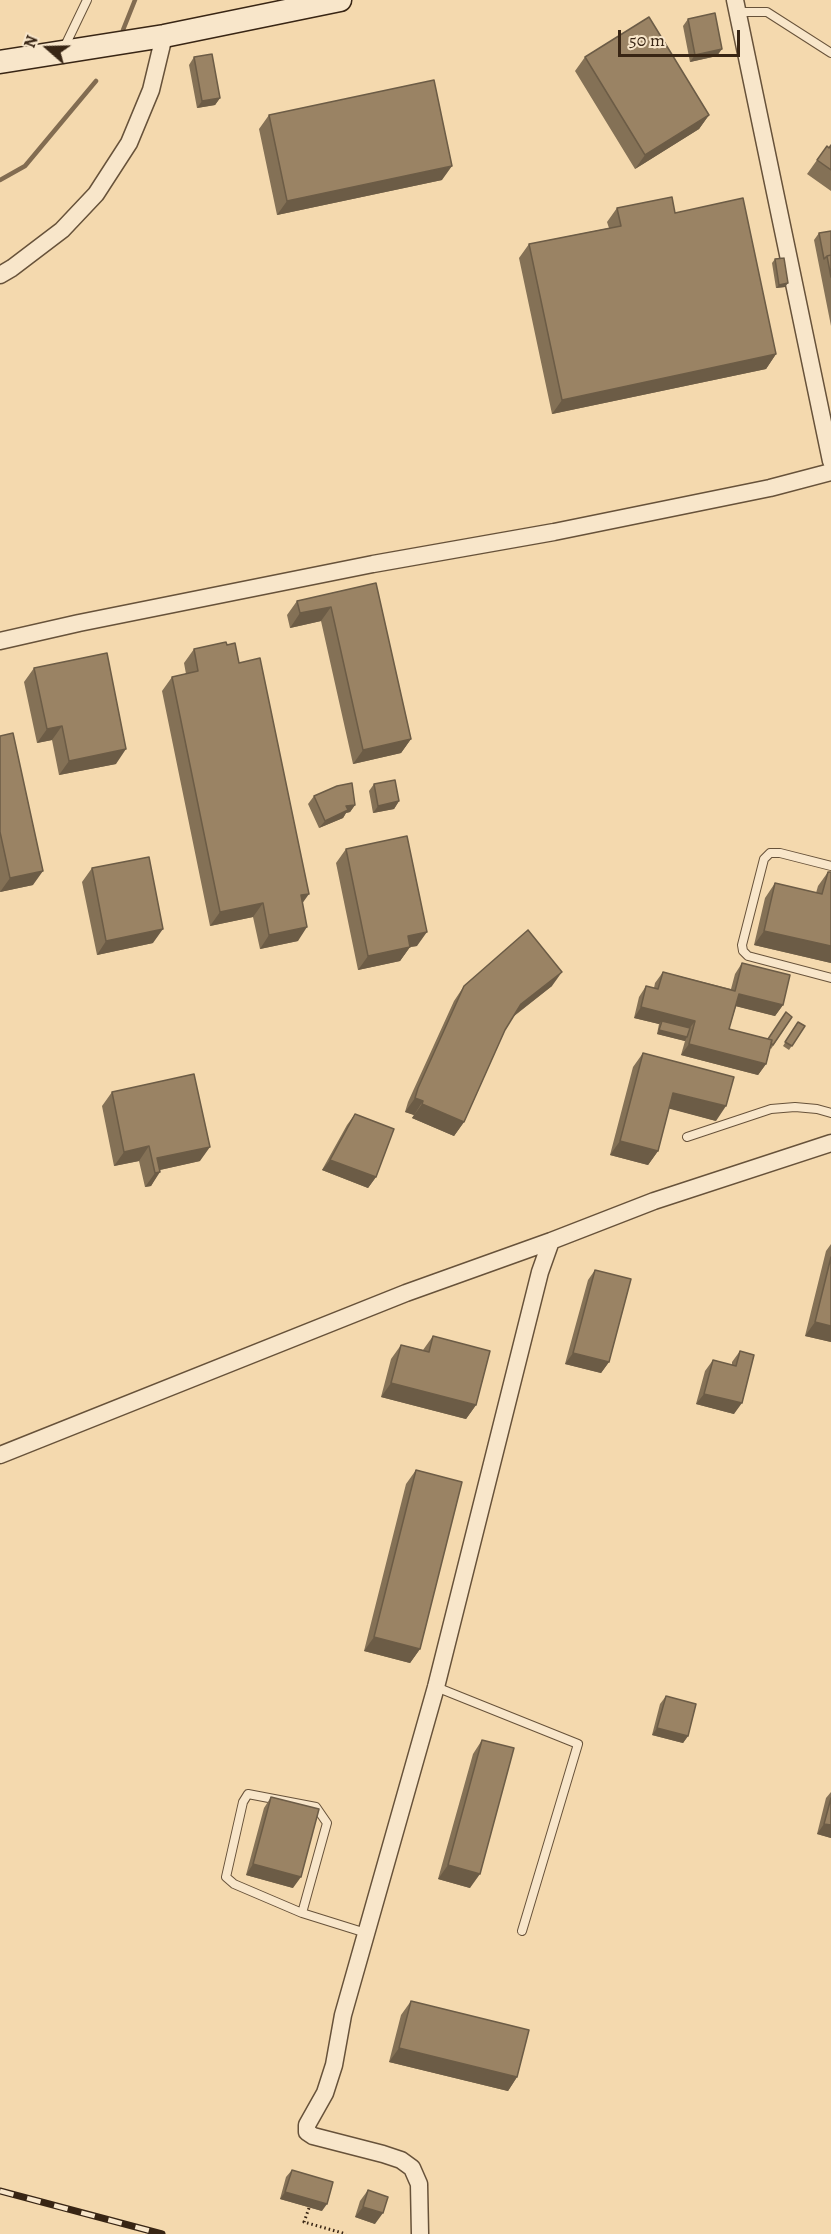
<!DOCTYPE html>
<html>
<head>
<meta charset="utf-8">
<style>
	body { margin:0 }
	#map { position:relative; width:831px; height:2234px; overflow:hidden; background:#f4d9ae; font-family:Alegreya,serif }
	canvas { display:block }
	.north { position:absolute; left:18px; top:18px; width:60px; height:60px; -webkit-text-stroke:4px #f8e6ca; paint-order:stroke; rotate:290deg; font-size:16px; font-weight:700; line-height:24px; text-align:center; color:#382514 }
	.north::after { content:''; display:block; margin:auto; width:21px; height:27px; background:#382514; clip-path:polygon(50% 0,100% 100%,50% 72%,0 100%) }
	.scale { position:absolute; left:618px; top:30px; width:122px; height:27px; box-sizing:border-box; border:3px solid #382514; border-top:0; padding-left:8px; font-size:18px; line-height:21px; white-space:nowrap; color:#382514; -webkit-text-stroke:4px #f8e6ca; paint-order:stroke }
</style>
</head>
<body>
<div id="map">
<canvas width="831" height="2234"></canvas>
<div class="north">N</div>
<div class="scale">50 m</div>
</div>
<script>
const ctx = document.querySelector('canvas').getContext('2d');
ctx.lineJoin = 'round';
const shape = rows => new Path2D(rows.map(r => 'M' + r).join(''));
function trace(path, color, width, dash) { ctx.strokeStyle = color; ctx.lineWidth = width; ctx.lineCap = dash ? 'butt' : 'round'; ctx.setLineDash(dash || []); ctx.stroke(path); }
function fill(path, color) { ctx.fillStyle = color; ctx.fill(path, 'evenodd'); }
trace(shape([
	[123,30,135,0],
	[0,180,25,166,96,81]
]), '#826c51', 4.5);
const lane = shape([
	[738,12,767,12,831,53],
	[63,50,87,0],
	[831,866,780,853,770,853,764,859,742,945,743,951,748,956,831,978],
	[687,1137,771,1109,795,1107,817,1109,831,1113],
	[436,1687,578,1744,522,1931],
	[302,1913,327,1823,316,1807,248,1794,243,1802,226,1877,234,1884,302,1913,366,1933]
]);
const street = shape([
	[735,0,831,461],
	[0,275,12,268,62,230,96,194,129,143,151,90,164,36],
	[0,641,79,623,373,564,554,532,770,488,831,472],
	[0,1455,406,1293,551,1241,654,1201,831,1143],
	[420,2234,419,2184,412,2168,401,2160,383,2154,313,2136,307,2132,307,2125,325,2093,334,2065,343,2015,436,1687,540,1272,551,1241]
]);
const secondary = shape([
	[0,62,164,36,340,0]
]);
trace(lane, '#67523a', 10);
trace(street, '#67523a', 19);
trace(secondary, '#382514', 25);
trace(shape([
	[309,2208,304,2222,346,2234]
]), '#382514', 3, [1.5, 3]);
trace(lane, '#f8e6ca', 8);
trace(street, '#f8e6ca', 16);
trace(secondary, '#f8e6ca', 22);
const rail = shape([
	[0,2191,162,2234]
]);
trace(rail, '#382514', 7);
trace(rail, '#f8e6ca', 4.5, [14]);
fill(shape([
	[688,19,717,56,690,62,683,26],
	[194,57,220,98,215,105,197,108,189,65],
	[585,57,709,115,699,129,635,169,575,71],
	[269,115,442,180,277,215,259,129],
	[831,145,831,191,807,174,827,146,829,148],
	[617,208,675,213,776,354,766,369,552,414,519,258,529,244,609,228,607,222],
	[831,231,831,326,814,240,819,233],
	[775,259,785,287,776,288,772,263],
	[376,583,411,739,401,753,353,764,321,621,290,628,287,615,297,601],
	[227,645,239,663,302,903,298,941,260,949,253,917,210,926,162,691,172,677,186,674,184,663,194,649],
	[34,668,116,764,59,775,52,740,37,743,24,682],
	[0,736,33,885,0,892],
	[374,784,399,801,394,809,373,813,369,791],
	[314,796,355,805,350,812,346,813,343,818,319,828,308,804],
	[346,849,417,946,410,947,400,961,358,970,336,863],
	[92,868,153,943,97,955,82,882],
	[828,872,831,872,831,963,754,945,765,898,775,883,816,893,818,886],
	[742,963,783,1005,775,1016,736,1006,729,1029,768,1039,792,1017,771,1049,770,1048,766,1064,758,1075,681,1055,685,1041,657,1034,659,1024,634,1018,639,997,646,986,654,988,655,983,663,972,731,989,735,974],
	[464,986,552,986,513,1017,505,1030,464,1122,454,1136,412,1118,414,1115,405,1112,408,1102,454,1001],
	[798,1022,805,1026,789,1050,783,1046],
	[643,1053,716,1121,669,1108,658,1151,648,1165,610,1155,633,1067],
	[112,1092,200,1161,160,1170,151,1186,145,1187,139,1161,114,1166,102,1106],
	[355,1114,376,1177,368,1188,322,1170,347,1125],
	[831,1244,831,1342,805,1336,826,1251],
	[595,1270,609,1362,601,1373,565,1364,588,1280],
	[433,1336,476,1405,466,1419,381,1397,391,1359,401,1345,423,1350],
	[740,1351,734,1414,696,1404,705,1371,713,1360,732,1365,732,1362],
	[416,1470,420,1649,410,1663,364,1651,406,1484],
	[666,1696,688,1736,683,1743,652,1735,660,1704],
	[482,1740,470,1888,438,1879,473,1754],
	[831,1792,831,1838,817,1834,826,1798],
	[271,1797,293,1888,246,1875,264,1808],
	[411,2001,517,2077,508,2091,389,2062,401,2015],
	[292,2170,322,2211,280,2199,286,2177],
	[368,2190,375,2224,355,2217,360,2201]
]), '#847156');
fill(shape([
	[722,49,717,56,690,62,695,55],
	[220,98,215,105,197,108,202,101],
	[709,115,699,129,635,169,645,155],
	[452,166,442,180,277,215,287,201],
	[788,283,785,287,776,288,779,285],
	[776,354,766,369,552,414,562,400],
	[331,607,321,621,290,628,300,613],
	[62,726,52,740,37,743,47,729],
	[411,739,401,753,353,764,363,750],
	[126,749,116,764,59,775,69,761],
	[399,801,394,809,373,813,378,806],
	[355,805,350,812,346,813,343,818,319,828,325,821,346,806],
	[43,871,33,885,0,892,10,878],
	[309,894,299,908,301,895],
	[263,903,253,917,210,926,220,912],
	[307,927,298,941,260,949,269,935],
	[163,929,153,943,97,955,106,941],
	[764,931,831,946,831,963,754,945],
	[427,932,417,946,410,947,400,961,358,970,368,956,408,936],
	[562,972,552,986,511,1018,521,1004],
	[739,994,783,1005,775,1016,731,1005],
	[641,1007,695,1021,687,1032,662,1021,659,1024,634,1018],
	[659,1030,687,1037,685,1041,657,1034],
	[689,1044,766,1064,758,1075,681,1055],
	[673,1093,726,1106,716,1121,663,1107],
	[415,1098,423,1101,414,1115,405,1112],
	[422,1104,464,1122,454,1136,412,1118],
	[620,1141,658,1151,648,1165,610,1155],
	[149,1146,139,1161,114,1166,124,1152],
	[210,1147,200,1161,155,1171,157,1158],
	[330,1160,376,1177,368,1188,322,1170],
	[160,1172,151,1186,145,1187,155,1173],
	[815,1322,831,1326,831,1342,805,1336],
	[573,1353,609,1362,601,1373,565,1364],
	[391,1383,476,1405,466,1419,381,1397],
	[704,1394,742,1403,734,1414,696,1404],
	[374,1637,420,1649,410,1663,364,1651],
	[657,1728,688,1736,683,1743,652,1735],
	[824,1824,831,1825,831,1838,817,1834],
	[253,1864,301,1877,293,1888,246,1875],
	[448,1865,480,1874,470,1888,438,1879],
	[399,2048,517,2077,508,2091,389,2062],
	[285,2192,327,2204,322,2211,280,2199],
	[363,2207,383,2213,375,2224,355,2217]
]), '#6c5c46');
const building = shape([
	[715,13,722,49,695,55,688,19,715,13],
	[649,17,709,115,645,155,585,57,649,17],
	[212,54,220,98,202,101,194,57,212,54],
	[434,80,452,166,287,201,269,115,434,80],
	[831,145,831,170,817,160,827,146,829,148,831,145],
	[672,197,675,213,743,198,776,354,562,400,529,244,621,226,617,208,672,197],
	[831,231,831,255,827,256,824,259,819,233,831,231],
	[831,255,831,277,827,256,831,255],
	[784,258,788,283,779,285,775,259,784,258],
	[376,583,411,739,363,750,331,607,300,613,297,601,376,583],
	[226,642,227,645,235,643,239,663,260,658,309,894,301,895,307,927,269,935,263,903,220,912,172,677,198,671,194,649,226,642],
	[107,653,126,749,69,761,62,726,47,729,34,668,107,653],
	[13,733,43,871,10,878,0,832,0,736,13,733],
	[395,780,399,801,378,806,374,784,395,780],
	[352,783,355,805,346,806,348,810,325,821,314,796,337,786,352,783],
	[407,836,427,932,408,936,410,947,368,956,346,849,407,836],
	[149,857,163,929,106,941,92,868,149,857],
	[828,872,831,872,831,946,764,931,775,883,822,894,828,872],
	[528,930,562,972,521,1004,505,1030,464,1122,422,1104,423,1101,415,1098,418,1088,464,986,528,930],
	[742,963,790,975,783,1005,739,994,729,1029,772,1040,766,1064,689,1044,695,1021,641,1007,646,986,658,989,663,972,735,991,742,963],
	[786,1012,792,1017,773,1045,771,1043,772,1040,768,1039,786,1012],
	[662,1021,690,1028,687,1037,659,1030,662,1021],
	[798,1022,805,1026,792,1046,785,1042,798,1022],
	[643,1053,734,1077,726,1106,673,1093,658,1151,620,1141,643,1053],
	[194,1074,210,1147,157,1158,160,1172,155,1173,149,1146,124,1152,112,1092,194,1074],
	[355,1114,394,1129,376,1177,330,1160,355,1114],
	[831,1257,831,1326,815,1322,831,1257],
	[595,1270,631,1279,609,1362,573,1353,595,1270],
	[433,1336,490,1351,476,1405,391,1383,401,1345,429,1352,433,1336],
	[740,1351,754,1355,742,1403,704,1394,713,1360,736,1366,740,1351],
	[416,1470,462,1482,420,1649,374,1637,416,1470],
	[666,1696,696,1704,688,1736,657,1728,666,1696],
	[482,1740,514,1748,480,1874,448,1865,482,1740],
	[271,1797,319,1809,301,1877,253,1864,271,1797],
	[831,1798,831,1825,824,1824,831,1798],
	[411,2001,529,2030,517,2077,399,2048,411,2001],
	[292,2170,333,2182,327,2204,285,2192,292,2170],
	[368,2190,388,2197,383,2213,363,2207,368,2190]
]);
fill(building, '#9a8364');
trace(building, '#6c5c46', 1.5);
</script>
</body>
</html>
